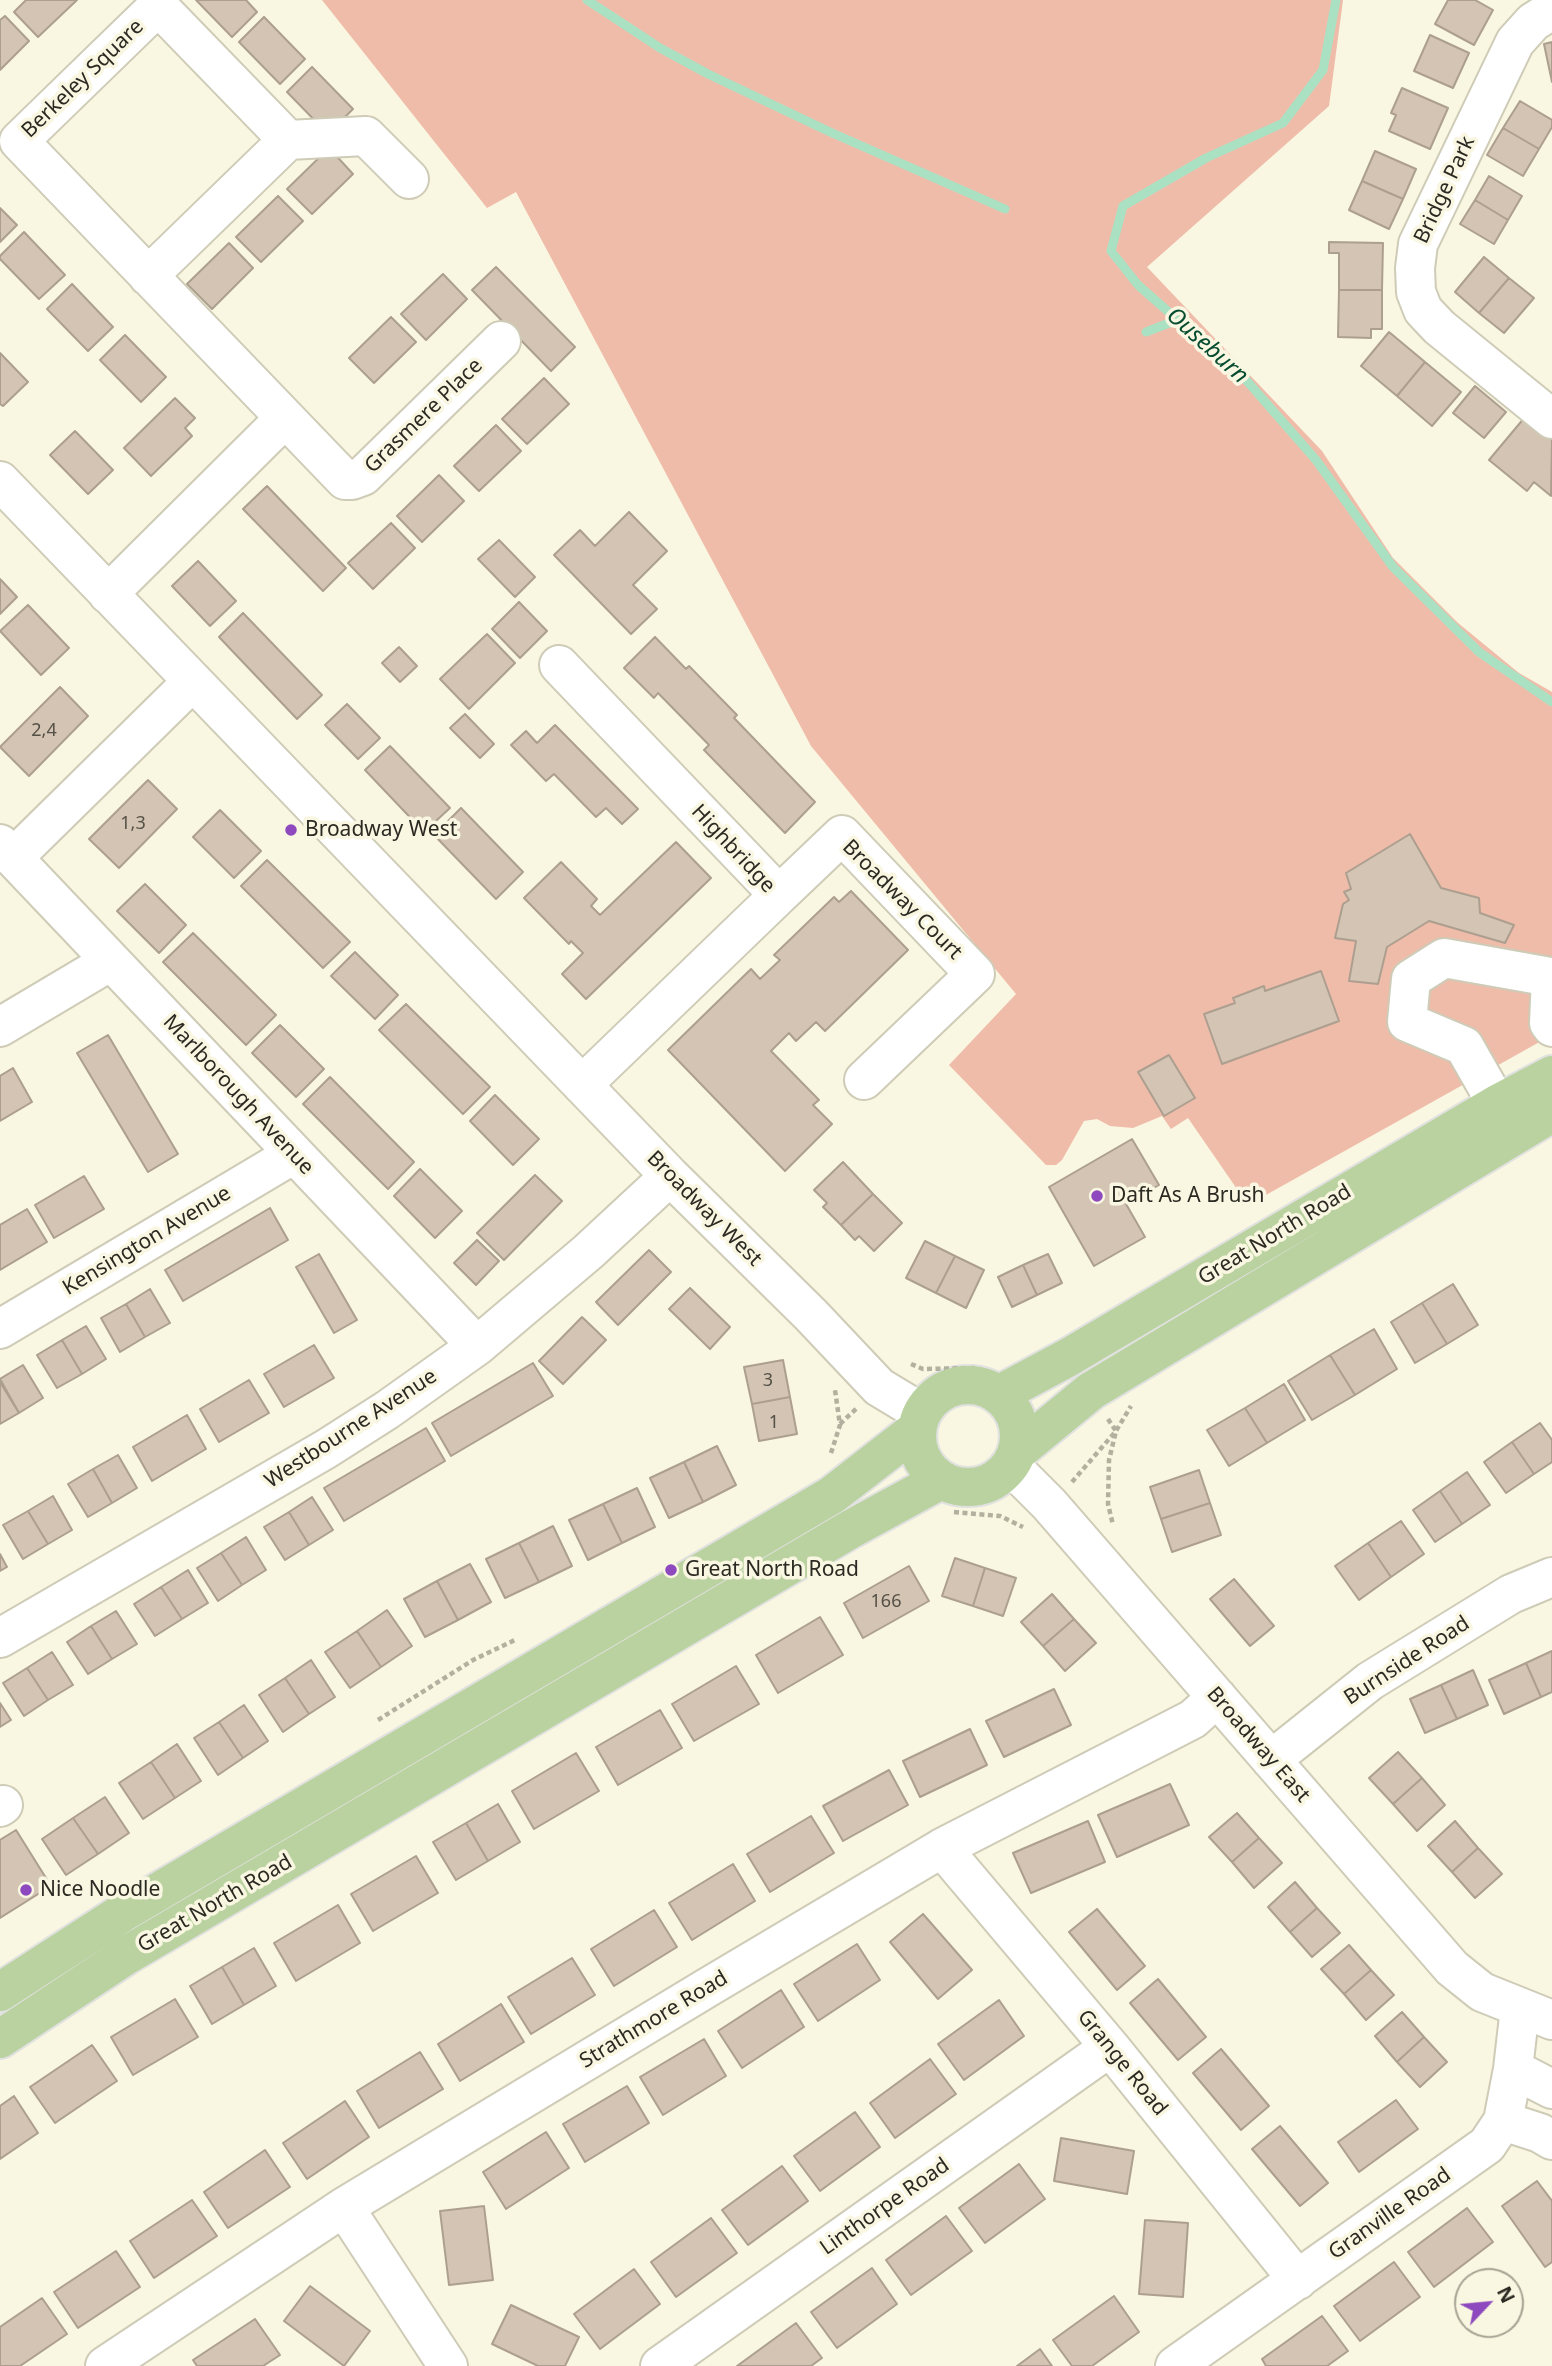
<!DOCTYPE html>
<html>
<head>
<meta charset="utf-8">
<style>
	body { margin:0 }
	#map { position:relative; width:1552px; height:2366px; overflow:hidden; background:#f9f6e1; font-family:"Noto Sans",sans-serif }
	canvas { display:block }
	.north { position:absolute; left:1454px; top:2268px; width:70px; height:70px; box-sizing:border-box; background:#f9f6e1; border:2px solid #a7a495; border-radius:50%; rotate:64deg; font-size:19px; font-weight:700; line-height:28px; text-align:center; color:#2b2a22 }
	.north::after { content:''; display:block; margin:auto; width:24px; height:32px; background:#8d49bd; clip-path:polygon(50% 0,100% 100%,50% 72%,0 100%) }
</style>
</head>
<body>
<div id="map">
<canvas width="1552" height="2366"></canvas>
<div class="north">N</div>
</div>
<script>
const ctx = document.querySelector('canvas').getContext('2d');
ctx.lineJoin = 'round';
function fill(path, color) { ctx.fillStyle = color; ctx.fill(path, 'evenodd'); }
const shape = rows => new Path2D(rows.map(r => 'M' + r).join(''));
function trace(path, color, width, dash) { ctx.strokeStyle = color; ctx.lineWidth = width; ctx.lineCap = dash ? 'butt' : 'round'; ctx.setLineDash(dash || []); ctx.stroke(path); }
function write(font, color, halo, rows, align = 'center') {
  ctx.font = font + ' "Noto Sans",sans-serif'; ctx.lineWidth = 7; ctx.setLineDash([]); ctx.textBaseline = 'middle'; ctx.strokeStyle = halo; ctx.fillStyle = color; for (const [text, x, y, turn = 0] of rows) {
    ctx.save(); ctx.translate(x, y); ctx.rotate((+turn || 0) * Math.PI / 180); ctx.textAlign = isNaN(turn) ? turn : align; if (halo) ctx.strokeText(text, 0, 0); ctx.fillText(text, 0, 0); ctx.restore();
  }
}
fill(shape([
	[322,0,1343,0,1329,106,1147,267,1322,451,1393,558,1458,623,1519,673,1552,692,1552,1035,1248,1205,1188,1118,1171,1129,1162,1116,1133,1128,1110,1126,1097,1119,1084,1121,1062,1160,1056,1165,1046,1165,949,1065,1016,994,811,746,516,192,487,208]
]), '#efbcaa');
trace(shape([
	[587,0,660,48,708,74,830,132,1005,209],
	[1336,0,1323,70,1283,123,1206,158,1123,206,1111,251,1138,285,1247,381,1316,460,1393,567,1479,652,1552,702],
	[1146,332,1177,320]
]), '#abe1c3', 9);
const building = shape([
	[26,0,77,0,38,37,14,12,26,0],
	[196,0,246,0,257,12,232,37,196,0],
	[1448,0,1475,0,1493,10,1474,45,1435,24,1448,0],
	[5,16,29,41,0,70,0,20,5,16],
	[264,17,305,59,280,84,239,42,264,17],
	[1430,35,1469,53,1453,88,1414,71,1430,35],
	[1552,42,1552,82,1544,44,1552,42],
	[312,67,353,109,328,134,287,92,312,67],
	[1402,88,1448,108,1430,149,1389,131,1396,115,1391,113,1402,88],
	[1520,101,1552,120,1552,127,1539,149,1503,128,1520,101],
	[1503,128,1539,149,1523,176,1487,155,1503,128],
	[329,148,353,174,312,214,287,189,329,148],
	[1375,151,1416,169,1403,199,1362,181,1375,151],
	[1489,176,1522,196,1508,220,1475,200,1489,176],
	[1362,181,1403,199,1389,229,1349,210,1362,181],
	[278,196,303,221,261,262,236,237,278,196],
	[1475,200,1508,220,1494,244,1460,224,1475,200],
	[0,208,17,225,0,242,0,208],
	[24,232,65,275,39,299,0,259,0,256,24,232],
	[1329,242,1383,243,1382,290,1339,290,1339,253,1329,253,1329,242],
	[229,243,253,268,212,309,187,284,229,243],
	[1484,257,1509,278,1479,313,1455,292,1484,257],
	[496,267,575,347,551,371,472,290,496,267],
	[443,274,467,299,426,340,401,314,443,274],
	[1509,278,1534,298,1504,333,1479,313,1509,278],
	[72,284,113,327,88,351,47,309,72,284],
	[1339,290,1382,290,1382,329,1371,329,1371,338,1338,337,1339,290],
	[391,317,416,342,374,383,349,358,391,317],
	[1389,332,1425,362,1397,396,1361,366,1389,332],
	[125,335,166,377,141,402,100,360,125,335],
	[0,353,28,382,3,406,0,404,0,353],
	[1425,362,1461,392,1432,426,1397,396,1425,362],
	[544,378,569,404,527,444,502,419,544,378],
	[1475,386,1506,412,1484,438,1453,413,1475,386],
	[175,398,195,418,185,428,192,436,151,476,124,448,175,398],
	[1525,417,1552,440,1551,496,1534,482,1527,491,1489,460,1525,417],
	[496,425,521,451,479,491,454,466,496,425],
	[75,431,113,470,88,494,50,455,75,431],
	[439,475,464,501,422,542,397,516,439,475],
	[267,486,346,568,323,591,243,509,267,486],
	[629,512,667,551,633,585,657,609,631,634,554,555,580,530,595,546,629,512],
	[391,523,415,548,373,589,348,563,391,523],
	[499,540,535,577,515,597,478,559,499,540],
	[198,561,236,601,210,626,172,586,198,561],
	[0,579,17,597,0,614,0,579],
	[519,602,547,631,520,658,492,629,519,602],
	[28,605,69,648,41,675,0,631,28,605],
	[243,613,322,695,297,719,219,637,243,613],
	[487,634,515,663,469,709,440,679,487,634],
	[655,637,686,669,689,666,737,715,734,718,815,802,785,833,704,750,709,745,658,693,654,698,624,668,655,637],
	[399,647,417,666,400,682,382,663,399,647],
	[60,687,88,716,29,776,0,747,60,687],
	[347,704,380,738,358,759,325,725,347,704],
	[465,714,494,744,480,758,450,728,465,714],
	[555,725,638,809,622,824,606,808,596,817,554,774,546,781,511,745,526,731,537,743,555,725],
	[390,746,450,808,424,832,365,770,390,746],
	[148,780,177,809,119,868,89,839,148,780],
	[461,808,523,872,496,899,434,835,461,808],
	[220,810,261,851,234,878,193,837,220,810],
	[1410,834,1441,888,1479,898,1480,913,1514,925,1505,943,1429,921,1387,947,1378,984,1349,981,1356,941,1335,938,1343,904,1349,900,1344,892,1351,889,1346,873,1410,834],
	[676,842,711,878,586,999,562,974,583,953,571,941,569,944,524,898,561,862,597,899,591,906,600,915,676,842],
	[267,860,350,942,323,968,241,886,267,860],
	[145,884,186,925,159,953,117,911,145,884],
	[851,891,908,950,825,1031,816,1022,796,1041,789,1033,771,1051,819,1100,813,1105,832,1124,785,1171,668,1050,751,969,760,979,780,960,774,955,834,897,839,902,851,891],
	[193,933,276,1015,246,1045,163,962,193,933],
	[355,952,398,995,375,1019,331,976,355,952],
	[1321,971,1339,1021,1222,1064,1204,1014,1235,1003,1233,998,1264,986,1265,991,1321,971],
	[406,1004,490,1087,463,1114,379,1030,406,1004],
	[280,1025,324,1069,296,1097,252,1053,280,1025],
	[108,1035,178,1154,148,1172,77,1053,108,1035],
	[1169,1055,1195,1098,1164,1116,1138,1072,1169,1055],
	[13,1068,32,1102,0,1121,0,1076,13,1068],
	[330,1077,414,1162,388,1189,303,1104,330,1077],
	[495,1095,539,1139,513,1165,470,1121,495,1095],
	[1132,1139,1159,1185,1126,1204,1145,1237,1094,1266,1049,1187,1132,1139],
	[843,1162,873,1194,841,1225,823,1207,827,1203,814,1190,843,1162],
	[420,1169,462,1211,435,1238,394,1196,420,1169],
	[535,1175,562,1201,504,1260,477,1233,535,1175],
	[84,1176,104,1209,54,1238,35,1205,84,1176],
	[873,1194,902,1223,874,1251,859,1236,855,1240,841,1225,873,1194],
	[270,1208,288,1240,183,1301,165,1270,270,1208],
	[27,1209,47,1242,0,1270,0,1225,27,1209],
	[477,1240,499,1261,476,1285,454,1263,477,1240],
	[925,1241,955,1256,936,1293,906,1278,925,1241],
	[649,1250,671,1272,618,1325,596,1302,649,1250],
	[319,1254,357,1320,334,1333,296,1267,319,1254],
	[1048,1254,1062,1283,1037,1295,1023,1265,1048,1254],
	[955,1256,984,1270,966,1308,936,1293,955,1256],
	[1023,1265,1037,1295,1012,1307,998,1277,1023,1265],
	[1453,1284,1478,1325,1447,1344,1422,1303,1453,1284],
	[690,1288,730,1327,710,1349,669,1309,690,1288],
	[150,1289,170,1323,145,1337,126,1304,150,1289],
	[1422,1303,1447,1344,1415,1363,1391,1322,1422,1303],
	[126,1304,145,1337,120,1352,101,1318,126,1304],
	[582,1317,606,1340,563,1384,539,1361,582,1317],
	[86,1326,106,1359,82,1374,62,1340,86,1326],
	[1374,1329,1397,1369,1355,1395,1330,1355,1374,1329],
	[62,1340,82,1374,57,1388,37,1355,62,1340],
	[314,1345,334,1378,284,1407,264,1374,314,1345],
	[1330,1355,1355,1395,1312,1420,1288,1381,1330,1355],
	[783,1360,790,1397,752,1404,744,1367,783,1360],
	[533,1363,553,1396,451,1456,432,1423,533,1363],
	[23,1365,43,1398,19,1413,0,1379,23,1365],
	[249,1380,269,1413,219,1442,200,1409,249,1380],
	[0,1382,19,1413,0,1424,0,1382],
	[1284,1384,1305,1420,1267,1443,1245,1408,1284,1384],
	[790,1397,797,1434,759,1441,752,1404,790,1397],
	[1245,1408,1267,1443,1229,1466,1207,1430,1245,1408],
	[187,1415,206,1449,152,1481,133,1447,187,1415],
	[1540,1423,1552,1440,1552,1462,1534,1474,1512,1442,1540,1423],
	[426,1428,445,1461,344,1521,324,1488,426,1428],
	[1512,1442,1534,1474,1506,1493,1484,1462,1512,1442],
	[717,1446,736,1485,703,1502,684,1462,717,1446],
	[118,1455,137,1488,112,1503,93,1469,118,1455],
	[684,1462,703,1502,669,1518,650,1478,684,1462],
	[93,1469,112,1503,88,1517,68,1484,93,1469],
	[1199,1470,1210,1503,1161,1519,1150,1487,1199,1470],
	[1467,1472,1490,1505,1462,1524,1440,1491,1467,1472],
	[637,1488,655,1527,622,1543,603,1504,637,1488],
	[1440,1491,1462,1524,1435,1542,1413,1510,1440,1491],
	[53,1496,72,1530,48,1544,28,1511,53,1496],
	[312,1497,333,1530,309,1545,289,1512,312,1497],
	[1210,1503,1221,1535,1172,1552,1161,1519,1210,1503],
	[603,1504,622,1543,588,1560,569,1520,603,1504],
	[28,1511,48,1544,23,1559,3,1525,28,1511],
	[289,1512,309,1545,285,1560,264,1527,289,1512],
	[1401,1521,1424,1554,1391,1577,1368,1543,1401,1521],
	[553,1526,572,1566,539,1582,519,1543,553,1526],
	[246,1537,266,1570,242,1585,221,1553,246,1537],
	[519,1543,539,1582,505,1598,486,1559,519,1543],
	[1368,1543,1391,1577,1359,1600,1335,1566,1368,1543],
	[221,1553,242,1585,218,1601,197,1568,221,1553],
	[0,1554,7,1567,0,1571,0,1554],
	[955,1558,985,1568,973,1606,942,1596,955,1558],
	[470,1564,491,1602,458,1620,437,1581,470,1564],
	[909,1566,929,1601,863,1638,844,1603,909,1566],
	[985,1568,1016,1578,1003,1616,973,1606,985,1568],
	[188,1570,208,1603,182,1619,161,1587,188,1570],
	[1234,1579,1274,1626,1250,1646,1210,1599,1234,1579],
	[437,1581,458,1620,425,1637,404,1599,437,1581],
	[161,1587,182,1619,155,1636,134,1604,161,1587],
	[1052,1594,1074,1619,1043,1646,1021,1622,1052,1594],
	[387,1610,412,1646,381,1667,357,1631,387,1610],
	[116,1611,137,1644,112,1659,91,1626,116,1611],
	[820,1617,843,1655,778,1693,756,1655,820,1617],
	[1074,1619,1096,1643,1065,1671,1043,1646,1074,1619],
	[91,1626,112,1659,88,1674,67,1642,91,1626],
	[357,1631,381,1667,350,1688,325,1652,357,1631],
	[1552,1651,1552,1692,1541,1697,1526,1663,1552,1651],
	[52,1652,73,1685,48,1700,27,1668,52,1652],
	[311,1660,335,1697,309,1714,285,1678,311,1660],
	[1526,1663,1541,1697,1504,1714,1489,1680,1526,1663],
	[736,1666,759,1704,694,1741,672,1704,736,1666],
	[27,1668,48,1700,24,1716,3,1683,27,1668],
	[1473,1670,1488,1705,1457,1719,1441,1685,1473,1670],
	[285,1678,309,1714,283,1732,259,1695,285,1678],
	[1441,1685,1457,1719,1425,1733,1410,1699,1441,1685],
	[1054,1689,1071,1725,1004,1757,986,1721,1054,1689],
	[0,1703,11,1720,0,1727,0,1703],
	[244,1705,268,1741,243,1758,219,1722,244,1705],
	[660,1710,682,1748,618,1785,596,1747,660,1710],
	[219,1722,243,1758,218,1775,194,1738,219,1722],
	[970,1729,987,1765,920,1797,903,1761,970,1729],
	[177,1744,201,1781,175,1798,151,1762,177,1744],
	[1398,1752,1422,1778,1393,1804,1369,1778,1398,1752],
	[576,1753,599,1791,534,1829,512,1791,576,1753],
	[151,1762,175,1798,143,1819,119,1783,151,1762],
	[889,1770,908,1805,843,1841,823,1806,889,1770],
	[1422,1778,1445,1805,1417,1831,1393,1804,1422,1778],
	[1170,1784,1189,1825,1117,1857,1098,1815,1170,1784],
	[105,1797,129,1833,98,1854,73,1818,105,1797],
	[498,1804,520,1842,488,1861,466,1823,498,1804],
	[1237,1813,1259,1838,1232,1862,1209,1837,1237,1813],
	[811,1816,834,1853,770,1892,747,1854,811,1816],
	[73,1818,98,1854,66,1875,42,1839,73,1818],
	[1088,1821,1105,1862,1031,1893,1013,1853,1088,1821],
	[1455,1821,1478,1848,1452,1872,1428,1846,1455,1821],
	[466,1823,488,1861,456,1880,433,1842,466,1823],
	[16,1830,51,1886,0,1918,0,1840,16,1830],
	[1259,1838,1282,1863,1254,1888,1232,1862,1259,1838],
	[1478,1848,1502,1874,1475,1898,1452,1872,1478,1848],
	[416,1856,438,1893,373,1931,351,1894,416,1856],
	[733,1864,755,1901,692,1940,669,1903,733,1864],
	[1295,1882,1317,1908,1290,1932,1268,1907,1295,1882],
	[338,1905,360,1943,296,1981,274,1943,338,1905],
	[1317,1908,1340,1933,1312,1957,1290,1932,1317,1908],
	[1097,1909,1145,1966,1117,1990,1069,1932,1097,1909],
	[654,1910,677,1947,614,1986,591,1949,654,1910],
	[923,1914,972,1970,938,1999,890,1942,923,1914],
	[857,1944,880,1980,818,2021,794,1984,857,1944],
	[1349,1945,1371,1970,1344,1994,1321,1969,1349,1945],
	[254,1948,276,1986,244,2005,222,1967,254,1948],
	[572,1958,595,1995,531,2034,508,1997,572,1958],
	[222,1967,244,2005,212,2024,190,1986,222,1967],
	[1371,1970,1394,1995,1366,2020,1344,1994,1371,1970],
	[1158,1979,1206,2037,1178,2060,1130,2003,1158,1979],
	[781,1990,804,2027,742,2068,718,2031,781,1990],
	[175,1999,198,2037,133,2075,111,2037,175,1999],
	[999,2000,1024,2036,964,2080,938,2044,999,2000],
	[501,2004,524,2042,460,2081,438,2044,501,2004],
	[1402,2012,1424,2037,1397,2062,1375,2036,1402,2012],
	[1424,2037,1447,2062,1420,2087,1397,2062,1424,2037],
	[704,2039,726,2076,663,2115,640,2077,704,2039],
	[92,2045,117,2081,55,2123,30,2087,92,2045],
	[1221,2049,1269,2106,1241,2130,1193,2073,1221,2049],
	[420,2052,443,2089,379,2128,357,2091,420,2052],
	[930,2059,956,2094,895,2138,870,2103,930,2059],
	[627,2086,649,2123,585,2162,563,2124,627,2086],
	[14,2096,38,2133,0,2159,0,2106,14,2096],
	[1396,2100,1418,2129,1359,2172,1338,2142,1396,2100],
	[345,2101,369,2137,307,2179,283,2143,345,2101],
	[855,2112,880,2147,820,2191,794,2156,855,2112],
	[1280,2126,1328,2183,1300,2206,1252,2149,1280,2126],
	[546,2132,569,2168,506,2209,483,2172,546,2132],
	[1061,2138,1134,2151,1127,2194,1054,2181,1061,2138],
	[265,2150,290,2187,228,2228,204,2192,265,2150],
	[1019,2164,1045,2199,985,2243,959,2208,1019,2164],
	[782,2166,808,2201,748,2245,722,2210,782,2166],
	[1537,2181,1552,2201,1552,2262,1545,2267,1502,2206,1537,2181],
	[192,2200,217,2236,154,2278,130,2241,192,2200],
	[484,2206,493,2280,449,2285,440,2211,484,2206],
	[1467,2208,1493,2242,1434,2287,1408,2252,1467,2208],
	[946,2216,972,2251,911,2295,886,2260,946,2216],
	[711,2218,737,2253,676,2297,651,2262,711,2218],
	[1145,2220,1188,2223,1183,2297,1139,2294,1145,2220],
	[116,2251,140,2287,78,2328,54,2292,116,2251],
	[1394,2262,1420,2297,1360,2341,1334,2306,1394,2262],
	[872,2268,897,2304,837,2348,811,2312,872,2268],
	[634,2269,660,2304,600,2349,574,2314,634,2269],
	[310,2286,370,2331,344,2366,284,2321,310,2286],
	[1114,2296,1139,2332,1092,2366,1072,2366,1053,2340,1114,2296],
	[42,2298,67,2334,20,2366,0,2366,0,2327,42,2298],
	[511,2305,579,2337,565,2366,538,2366,492,2344,511,2305],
	[1322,2316,1348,2351,1327,2366,1266,2366,1262,2359,1322,2316],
	[255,2319,280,2355,263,2366,197,2366,193,2360,255,2319],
	[796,2323,822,2358,811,2366,737,2366,796,2323],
	[1040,2349,1052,2366,1017,2366,1040,2349]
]);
fill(building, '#d3c4b4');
trace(building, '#ad9f8f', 2);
const minor = shape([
	[1552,10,1533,22,1515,42,1418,244,1415,268,1416,292,1423,310,1439,327,1552,419],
	[288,140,366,136,409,179],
	[148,276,288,140,158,6,19,141,345,480,352,480,363,476,501,341],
	[0,481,670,1176,811,1315,879,1387,922,1413],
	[108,594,285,418],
	[559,665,779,895,582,1085],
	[0,844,477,1346],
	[13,858,193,681],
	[779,895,842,835,975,974,864,1080],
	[0,1027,111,961],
	[1497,1104,1464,1046,1407,1022,1411,979,1444,958,1551,977,1549,1023,1552,1027],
	[0,1329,294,1154],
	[1010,1465,1049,1504,1452,1968,1482,1992,1552,2020],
	[0,1638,326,1449,387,1410,477,1346,588,1252,670,1176],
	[1271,1760,1370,1681,1511,1594,1552,1577],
	[0,1807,3,1805],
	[942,1848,1110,2047,1298,2280],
	[1513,2069,1552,2089],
	[1503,2121,1540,2133,1552,2140],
	[344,2207,448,2366],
	[105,2366,344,2207,710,1986,942,1848,1193,1719,1217,1697],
	[660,2366,1110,2047],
	[1175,2366,1487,2145,1503,2121,1513,2069,1520,2008]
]);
const major = shape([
	'917 1436a51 51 0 1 1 102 0a51 51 0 1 1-102 0Z',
	[998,1395,1069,1357,1497,1104,1552,1075],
	[1017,1452,1091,1391,1552,1113],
	[0,1992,122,1913,832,1495,917,1429],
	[0,2039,127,1955,851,1529,941,1480]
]);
trace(minor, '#cecbb7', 42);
trace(major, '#e1e1e0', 42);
trace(shape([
	[911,1364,923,1369,978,1368],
	[1108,1419,1116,1431,1109,1460,1108,1504,1113,1525],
	[840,1424,857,1408],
	[831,1453,840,1425,835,1390],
	[1072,1482,1116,1431,1131,1406],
	[954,1512,1000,1516,1023,1527],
	[378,1720,473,1660,515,1640]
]), '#b2b09f', 4.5, [5, 3.5]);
trace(minor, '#fff', 38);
trace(major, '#b9d29f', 38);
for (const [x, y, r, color] of [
	[291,830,7,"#8d49bd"],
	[1097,1196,7,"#8d49bd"],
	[671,1570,7,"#8d49bd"],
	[26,1890,7,"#8d49bd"]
]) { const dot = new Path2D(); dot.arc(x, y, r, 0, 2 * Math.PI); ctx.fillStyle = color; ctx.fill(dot); trace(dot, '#f9f6e1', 2.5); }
write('18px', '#555046', null, [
	["2,4",44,731],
	["1,3",133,824],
	["3",768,1381],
	["1",774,1423],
	["166",886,1602]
]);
write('21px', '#2b2a22', '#f9f6e1', [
	["Berkeley Square",83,79,-44],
	["Bridge Park",1445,190,-65],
	["Grasmere Place",424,416,-44],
	["Highbridge",733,849,47],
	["Broadway Court",902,900,45],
	["Marlborough Avenue",238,1095,47],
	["Broadway West",704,1209,45],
	["Great North Road",1275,1235,-31],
	["Kensington Avenue",147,1241,-31],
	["Westbourne Avenue",351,1429,-33],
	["Burnside Road",1407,1661,-33],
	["Broadway East",1258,1745,49],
	["Great North Road",215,1904,-30],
	["Strathmore Road",654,2020,-31],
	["Grange Road",1122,2063,51],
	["Linthorpe Road",885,2207,-35],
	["Granville Road",1390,2214,-35]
]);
write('21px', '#2b2a22', '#f9f6e1', [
	["Broadway West",305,830],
	["Daft As A Brush",1111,1196],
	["Great North Road",685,1570],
	["Nice Noodle",40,1890]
], 'left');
write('italic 23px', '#054c30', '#f9f6e1', [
	["Ouseburn",1207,346,42]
]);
</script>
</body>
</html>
